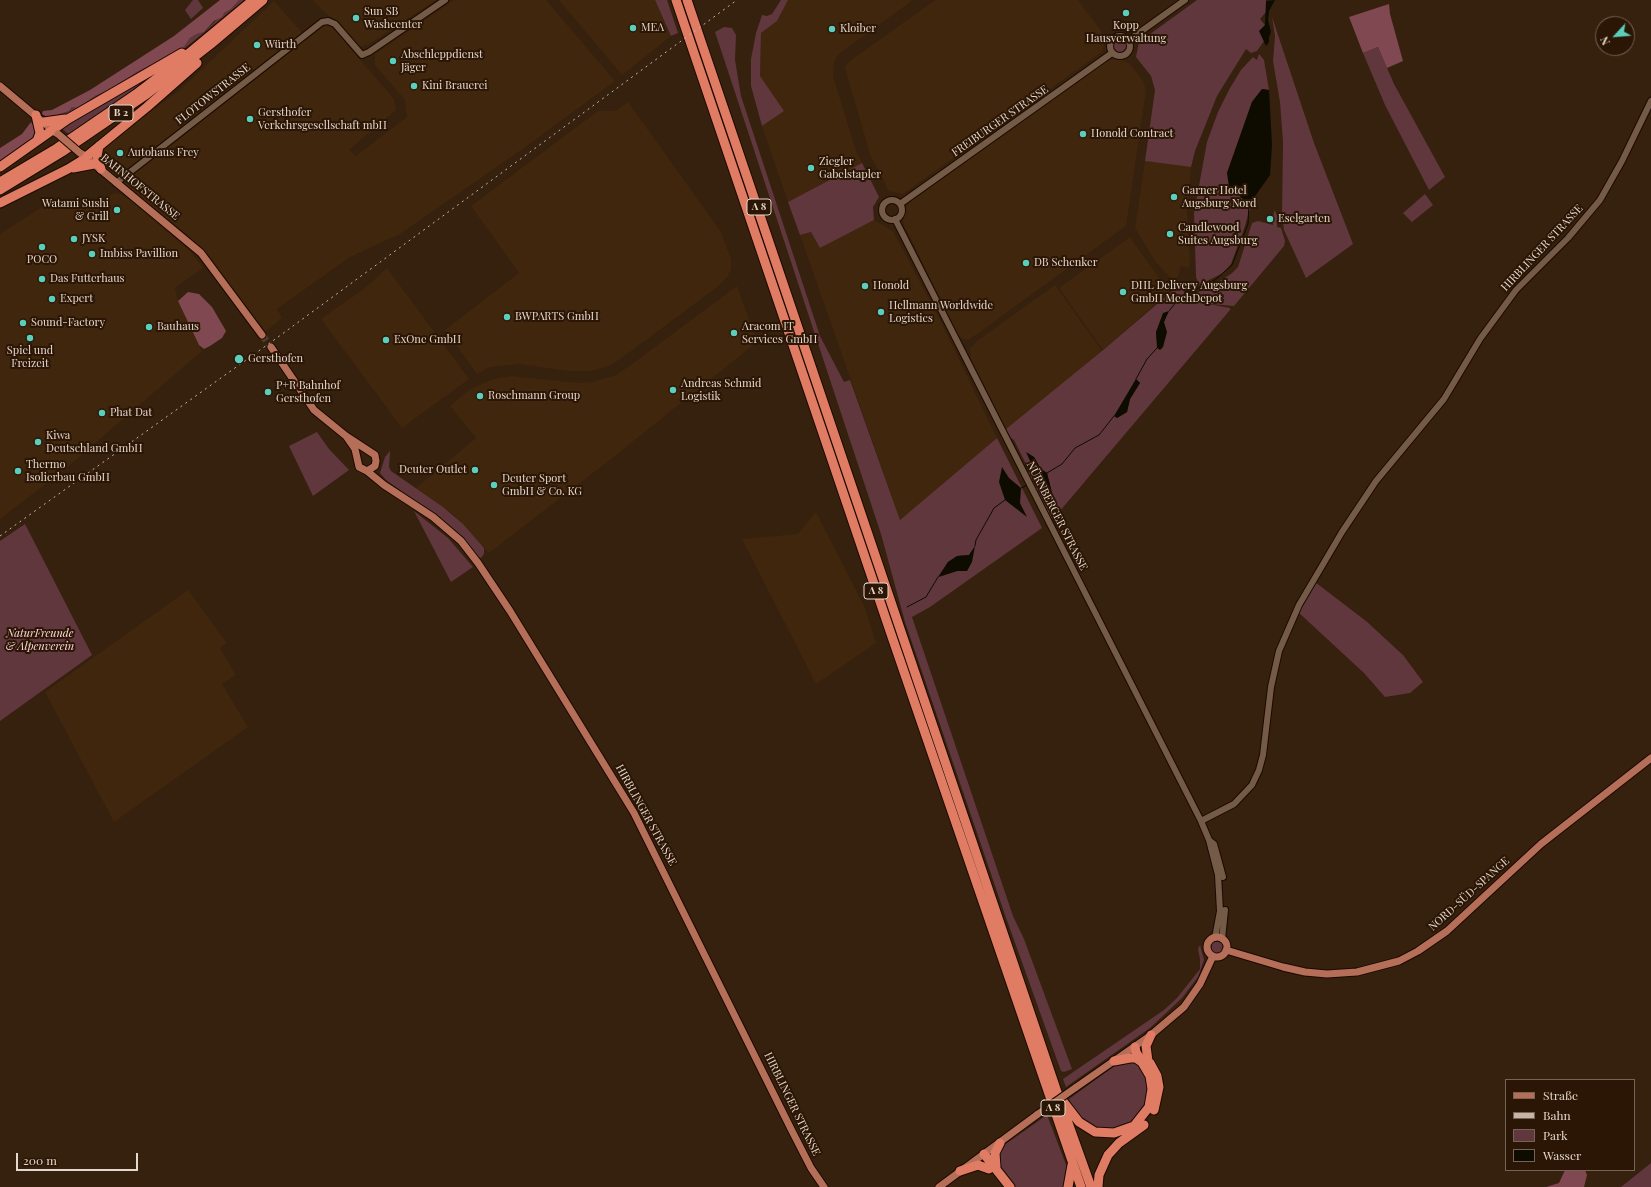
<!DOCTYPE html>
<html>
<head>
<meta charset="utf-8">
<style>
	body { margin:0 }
	#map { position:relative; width:1651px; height:1187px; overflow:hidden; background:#36200e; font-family:"Playfair Display",serif }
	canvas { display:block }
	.legend { position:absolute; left:1505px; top:1079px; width:130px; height:92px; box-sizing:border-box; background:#2b1605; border:1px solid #766355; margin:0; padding:5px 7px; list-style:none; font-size:12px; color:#e6d7cc }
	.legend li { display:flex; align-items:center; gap:8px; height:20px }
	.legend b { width:20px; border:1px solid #766355 }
	.north { position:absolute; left:1595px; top:16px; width:40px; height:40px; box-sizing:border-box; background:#2b1605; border:1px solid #766355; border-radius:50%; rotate:244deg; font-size:11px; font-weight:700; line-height:16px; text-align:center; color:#e6d7cc }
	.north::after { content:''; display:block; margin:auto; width:14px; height:18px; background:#5bcebc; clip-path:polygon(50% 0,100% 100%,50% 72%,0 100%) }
	.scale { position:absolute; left:16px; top:1153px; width:122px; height:18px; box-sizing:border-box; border:2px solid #e6d7cc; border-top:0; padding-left:5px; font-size:12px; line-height:14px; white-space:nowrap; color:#e6d7cc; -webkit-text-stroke:3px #2b1605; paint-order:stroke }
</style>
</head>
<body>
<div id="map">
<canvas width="1651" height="1187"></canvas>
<ul class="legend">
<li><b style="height:5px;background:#b56f58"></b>Straße</li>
<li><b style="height:5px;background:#c5b4a8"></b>Bahn</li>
<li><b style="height:11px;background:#60373d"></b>Park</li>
<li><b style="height:11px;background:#0e0c00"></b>Wasser</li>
</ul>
<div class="north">N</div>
<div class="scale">200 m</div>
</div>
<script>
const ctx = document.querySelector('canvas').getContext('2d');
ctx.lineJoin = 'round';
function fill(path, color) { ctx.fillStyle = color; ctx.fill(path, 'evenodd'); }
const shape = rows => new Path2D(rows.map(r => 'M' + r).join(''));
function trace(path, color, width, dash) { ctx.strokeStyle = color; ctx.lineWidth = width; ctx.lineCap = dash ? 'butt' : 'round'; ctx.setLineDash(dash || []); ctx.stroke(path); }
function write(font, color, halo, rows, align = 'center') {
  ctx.font = font + ' "Playfair Display",serif'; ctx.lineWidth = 4; ctx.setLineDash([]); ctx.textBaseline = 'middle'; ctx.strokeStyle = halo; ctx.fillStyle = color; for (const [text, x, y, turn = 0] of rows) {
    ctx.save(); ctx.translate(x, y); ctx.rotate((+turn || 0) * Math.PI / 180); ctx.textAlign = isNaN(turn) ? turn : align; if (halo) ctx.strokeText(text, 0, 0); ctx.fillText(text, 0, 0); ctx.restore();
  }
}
fill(shape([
	[313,0,436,0,369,44,360,47,336,20,325,13],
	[454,0,546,0,615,81,524,148,400,234,350,257,277,309,282,318,265,332,202,249,190,237,102,165,101,148,180,90,274,1,307,38,325,25,332,27,394,99,396,110,349,150,356,156,407,117,405,100,375,65,375,54],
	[559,0,655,0,671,36,622,75],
	[788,0,913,0,843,51,838,55,834,62,833,76,856,151,862,163,788,202,762,126,784,111,760,76,761,33,777,21],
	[935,0,1078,0,1105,36,1103,51,903,194,889,191,870,154,845,68,847,63],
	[1114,59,1122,60,1130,64,1143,81,1146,90,1126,226,970,339,964,339,958,335,904,225,903,220,905,208,910,202,1105,62],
	[628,102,721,232,731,259,731,269,727,277,720,285,619,360,608,366,591,371,568,371,520,364,490,367,477,374,445,330,519,273,471,206,598,111,616,111],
	[1145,161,1191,167,1187,211,1188,240,1190,256,1189,268,1181,266,1178,276,1174,282,1155,261,1135,228],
	[115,193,121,194,133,202,190,251,203,268,175,288,178,301,202,351,64,470,0,519,0,234,42,207,61,202,99,201],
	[874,220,893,231,939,318,997,438,900,520,800,235,811,232,820,248],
	[1130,237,1169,292,1103,350,1059,288],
	[387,268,469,379,402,428,321,319,365,288],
	[1055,285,1102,351,1006,429,971,360,970,349,977,341],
	[737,286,757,342,611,459,489,553,454,515,416,488,476,438,450,406,470,389,494,379,511,376,577,383,592,382,616,375,628,367],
	[816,512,865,608,876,643,816,684,742,539,798,534],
	[188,590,227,643,220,648,236,675,222,684,248,727,114,822,45,692]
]), '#41260e');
fill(shape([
	[193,0,198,0,203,8,191,19,185,10],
	[239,0,244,0,185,48,65,116,57,116,69,111,72,107,85,104,95,96,111,89,137,72,181,49,190,38,197,34,204,32,224,13,231,9],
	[655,0,667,0,678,33,671,36],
	[781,0,788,0,777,21,761,33,760,76,784,111,762,126,751,86,751,59,756,33,762,15,767,16,772,14],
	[1197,0,1266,0,1266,12,1260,19,1265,25,1260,31,1264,41,1257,51,1251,53,1246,49,1217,96,1195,151,1191,167,1145,161,1155,90,1151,76,1136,57,1139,42],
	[1272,17,1314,143,1353,244,1306,278,1284,230,1282,215,1283,142,1280,102,1273,61,1275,36],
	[724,27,732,28,736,35,735,60,741,96,820,336,844,382,850,380,900,520,997,438,1042,528,930,607,912,617,1013,916,1024,939,1072,1069,1064,1072,1061,1071,1004,912,905,622,881,534,715,32],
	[974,548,967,571,957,571,939,577,948,562,957,556,969,555],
	'1113 47a7 7 0 1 1 14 0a7 7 0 1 1-14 0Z',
	[1378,47,1394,84,1445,177,1429,190,1385,105,1363,53],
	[1259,54,1264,60,1269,90,1262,89,1252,102,1227,173,1249,200,1253,199,1244,229,1231,264,1223,273,1199,285,1196,277,1194,213,1207,142,1218,112,1230,88,1241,70,1253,57,1257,60],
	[177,58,152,78,70,135,61,128],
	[862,163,879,197,873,207,874,220,820,248,811,232,800,235,788,202],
	[1425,194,1433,205,1412,222,1403,213],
	[1274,210,1277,214,1277,227,1281,228,1285,241,1284,246,1234,306,1211,304,1191,295,1208,288,1231,274,1238,267,1252,223,1258,221,1273,225],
	[1177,287,1203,303,1230,308,1230,310,1054,518,1051,518,1028,474,1029,470,1014,440,1011,438,1006,429,1102,351],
	[1168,311,1164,322,1163,347,1157,342,1156,332],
	[1136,379,1140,383,1130,399,1127,412,1117,418,1115,416],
	[1027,453,1034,457,1041,469,1047,473,1052,493,1049,499,1033,481,1032,465],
	[317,432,329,449,349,470,313,496,289,446],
	[390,451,389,467,391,471,443,507,463,524,484,548,484,554,481,558,478,557,439,518,386,480,380,473,385,457],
	[414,511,448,538,473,567,451,582],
	[25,524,92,655,0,721,0,541],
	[1315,582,1366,621,1403,655,1423,682,1410,693,1385,697,1364,673,1298,612],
	'1209 947a8 8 0 1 1 16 0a8 8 0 1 1-16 0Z',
	[1200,945,1204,960,1198,977,1182,998,1150,1028,1066,1087,1063,1079,1164,1010,1177,998,1200,969,1200,959,1198,949],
	[1136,1060,1151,1087,1143,1114,1121,1130,1100,1129,1089,1126,1076,1113,1069,1099,1116,1065],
	[1047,1115,1068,1170,1064,1187,1014,1187,999,1164,999,1151,1000,1148],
	[1651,1163,1651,1187,1621,1187]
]), '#60373d');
fill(shape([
	[220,0,239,0,231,9,224,13,222,17,214,21,204,32,197,34,190,38,183,48,178,49,167,57,137,72,111,89,95,96,79,108,72,107,69,111,49,118,42,114,43,111,52,110,90,90,174,36],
	[1389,4,1390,14,1403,61,1387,68,1378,47,1363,53,1349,17],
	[31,122,37,131,35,139,0,164,0,148,22,134],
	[188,292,199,294,212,307,226,331,222,338,210,346,204,349,199,345,178,301],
	[1565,1170,1585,1170,1587,1175,1584,1187,1546,1187,1559,1183]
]), '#804851');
fill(shape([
	[1275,0,1269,11,1268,20,1271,32,1269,37,1269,42,1266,46,1259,31,1265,25,1266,1],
	[1262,89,1269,90,1272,145,1270,175,1253,199,1244,200,1229,187,1227,173,1252,102],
	[1169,311,1164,322,1167,332,1163,347,1160,350,1157,348,1156,332,1163,313],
	[1136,379,1140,383,1130,399,1127,412,1117,418,1114,416],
	[1026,452,1034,457,1041,469,1047,473,1052,493,1050,500,1033,481,1032,465],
	[1002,467,1009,478,1021,488,1020,503,1027,517,1005,500,999,482],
	[975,546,972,562,967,571,957,571,938,577,948,562,957,556,969,555]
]), '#0e0c00');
trace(shape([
	[1169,311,1180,297,1215,280,1232,265,1248,224,1249,200],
	[1136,379,1147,359,1157,348],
	[1047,473,1062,464,1075,448,1099,435,1114,416],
	[1021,488,1028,485],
	[975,546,976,540,994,508,1005,500],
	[907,607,926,597,938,577]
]), '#0e0c00', 1);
trace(shape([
	[262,335,271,347]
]), '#503b2a', 7, [7, 3.5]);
const minor = shape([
	'1110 46a10 10 0 1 1 20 0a10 10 0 1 1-20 0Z',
	[1129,40,1185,0],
	[116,183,322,22,328,21,335,24,362,55,369,52,445,0],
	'882 210a10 10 0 1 1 20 0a10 10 0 1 1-20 0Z',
	[900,204,1112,53],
	[895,219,1201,821,1209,840,1218,875,1220,911,1215,938],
	[1201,821,1234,804,1252,785,1259,770,1263,755,1271,687,1279,651,1299,605,1342,532,1376,481,1444,399,1480,339,1516,290,1568,238,1600,200,1622,161,1651,101],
	[1209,840,1214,844,1223,877],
	[1222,939,1225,910]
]);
const major = shape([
	[0,86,56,133],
	[82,154,201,253,262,335],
	[271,347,314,410,346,436,375,455,376,461,375,466,367,471],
	[346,436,355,449,359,467,367,471,384,485,433,517,461,541,478,563,510,611,634,813,791,1129,811,1168,824,1187],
	'1207 947a10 10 0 1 1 20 0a10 10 0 1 1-20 0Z',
	[1226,950,1283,967,1305,972,1327,974,1357,972,1399,961,1418,951,1447,931,1541,844,1651,758],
	[1075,1088,1151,1035,1184,1007,1200,984,1213,956],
	[939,1187,1038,1114]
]);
const highway = shape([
	[676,0,891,634,1081,1187],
	[687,0,1057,1092,1091,1187],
	[36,115,40,133,37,141],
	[44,122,65,119],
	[99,146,97,156,101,169],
	[0,167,68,119,182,53],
	[73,168,94,164],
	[0,182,57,148,136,94,182,59,253,0],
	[0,190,62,152,147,94,211,44,263,0],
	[0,203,68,169,81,161,147,107,197,63],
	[1114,1061,1130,1058,1136,1058,1143,1063],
	[1148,1061,1146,1046,1151,1035],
	[1150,1063,1157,1076,1159,1087,1154,1110],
	[1062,1100,1079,1122,1095,1132,1114,1133,1134,1126,1149,1107,1152,1089,1150,1076,1136,1052,1135,1047],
	[984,1154,1010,1187],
	[996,1167,995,1153,1000,1143],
	[960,1171,978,1165,989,1169],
	[1068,1187,1072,1165],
	[1098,1187,1099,1175,1108,1155,1119,1143,1144,1125]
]);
trace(minor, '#1c0900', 8);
trace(major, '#1c0900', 9);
trace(highway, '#1c0900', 11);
trace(minor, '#745b48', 6);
trace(major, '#b56f58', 7);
trace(highway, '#e07c63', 9);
trace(shape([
	[0,536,274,340,737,0]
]), '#c5b4a8', 1, [2, 4]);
const majorBridge = shape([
	[58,134,80,153],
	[1038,1114,1075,1088]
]);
trace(majorBridge, '#1c0900', 9, []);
trace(majorBridge, '#b56f58', 7);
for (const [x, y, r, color] of [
	[1126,13,4,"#5bcebc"],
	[356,18,4,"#5bcebc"],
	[633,28,4,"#5bcebc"],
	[832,29,4,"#5bcebc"],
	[257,45,4,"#5bcebc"],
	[393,61,4,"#5bcebc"],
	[414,86,4,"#5bcebc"],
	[250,119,4,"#5bcebc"],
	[1083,134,4,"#5bcebc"],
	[120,153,4,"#5bcebc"],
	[811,168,4,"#5bcebc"],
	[1174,197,4,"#5bcebc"],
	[117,210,4,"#5bcebc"],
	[1270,219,4,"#5bcebc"],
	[1170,234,4,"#5bcebc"],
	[74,239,4,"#5bcebc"],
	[42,247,4,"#5bcebc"],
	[92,254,4,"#5bcebc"],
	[1026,263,4,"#5bcebc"],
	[42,279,4,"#5bcebc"],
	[865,286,4,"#5bcebc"],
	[1123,292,4,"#5bcebc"],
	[52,299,4,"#5bcebc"],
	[881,312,4,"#5bcebc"],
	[507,317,4,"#5bcebc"],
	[23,323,4,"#5bcebc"],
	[149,327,4,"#5bcebc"],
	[734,333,4,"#5bcebc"],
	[30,338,4,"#5bcebc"],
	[386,340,4,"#5bcebc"],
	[239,359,5,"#5bcebc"],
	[673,390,4,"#5bcebc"],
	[268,392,4,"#5bcebc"],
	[480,396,4,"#5bcebc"],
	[102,413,4,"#5bcebc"],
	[38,442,4,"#5bcebc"],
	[475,470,4,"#5bcebc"],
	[18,471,4,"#5bcebc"],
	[494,485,4,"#5bcebc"]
]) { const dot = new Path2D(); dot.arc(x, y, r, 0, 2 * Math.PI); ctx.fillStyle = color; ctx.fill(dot); trace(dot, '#2b1605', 1.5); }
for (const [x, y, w] of [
	[121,113,24],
	[759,207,24],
	[876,591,24],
	[1053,1108,24]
]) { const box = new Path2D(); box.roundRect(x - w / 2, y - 8, w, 16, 3); ctx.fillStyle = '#2b1605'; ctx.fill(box); trace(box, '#e6d7cc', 1); }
write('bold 10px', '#e6d7cc', null, [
	["B 2",121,113],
	["A 8",759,207],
	["A 8",876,591],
	["A 8",1053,1108]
]);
write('11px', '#e6d7cc', '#2b1605', [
	["Sun SB",364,12],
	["Washcenter",364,25],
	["Kopp",1126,26,"center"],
	["Hausverwaltung",1126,39,"center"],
	["MEA",641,28],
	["Kloiber",840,29],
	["Würth",265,45],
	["Abschleppdienst",401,55],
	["Jäger",401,68],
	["Kini Brauerei",422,86],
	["Gersthofer",258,113],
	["Verkehrsgesellschaft mbH",258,126],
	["Honold Contract",1091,134],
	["Autohaus Frey",128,153],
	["Ziegler",819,162],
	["Gabelstapler",819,175],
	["Garner Hotel",1182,191],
	["Augsburg Nord",1182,204],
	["Watami Sushi",109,204,"right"],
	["& Grill",109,217,"right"],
	["Eselgarten",1278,219],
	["Candlewood",1178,228],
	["Suites Augsburg",1178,241],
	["JYSK",82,239],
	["Imbiss Pavillion",100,254],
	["POCO",42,260,"center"],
	["DB Schenker",1034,263],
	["Das Futterhaus",50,279],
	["Honold",873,286],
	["DHL Delivery Augsburg",1131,286],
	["GmbH MechDepot",1131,299],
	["Expert",60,299],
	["Hellmann Worldwide",889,306],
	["Logistics",889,319],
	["BWPARTS GmbH",515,317],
	["Sound-Factory",31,323],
	["Bauhaus",157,327],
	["Aracom IT",742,327],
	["Services GmbH",742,340],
	["ExOne GmbH",394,340],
	["Spiel und",30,351,"center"],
	["Freizeit",30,364,"center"],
	["Gersthofen",248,359],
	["Andreas Schmid",681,384],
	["Logistik",681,397],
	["P+R Bahnhof",276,386],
	["Gersthofen",276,399],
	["Roschmann Group",488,396],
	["Phat Dat",110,413],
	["Kiwa",46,436],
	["Deutschland GmbH",46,449],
	["Thermo",26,465],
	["Isolierbau GmbH",26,478],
	["Deuter Outlet",467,470,"right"],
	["Deuter Sport",502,479],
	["GmbH & Co. KG",502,492]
], 'left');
write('11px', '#e6d7cc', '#2b1605', [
	["FLOTOWSTRASSE",213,94,-38],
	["FREIBURGER STRASSE",1000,121,-35],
	["BAHNHOFSTRASSE",140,187,39],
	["HIRBLINGER STRASSE",1542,248,-47],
	["NÜRNBERGER STRASSE",1057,516,63],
	["HIRBLINGER STRASSE",646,815,61],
	["NORD-SÜD-SPANGE",1469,894,-42],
	["HIRBLINGER STRASSE",792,1104,64]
]);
write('italic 11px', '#fed9dd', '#2b1605', [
	["NaturFreunde",40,634],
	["& Alpenverein",40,647]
]);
</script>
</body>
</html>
